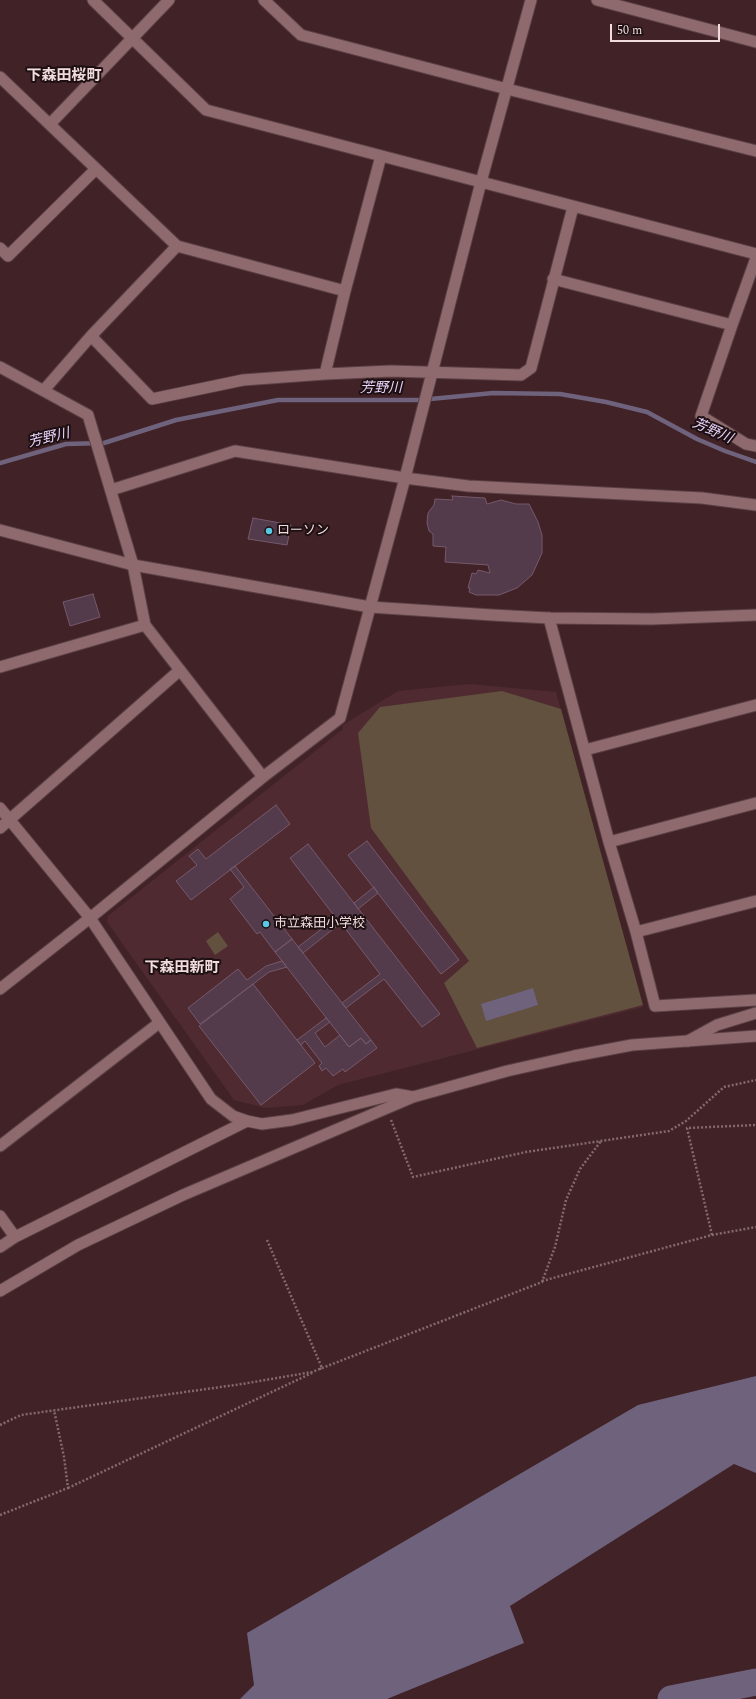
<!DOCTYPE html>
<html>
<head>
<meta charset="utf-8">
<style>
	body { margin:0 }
	#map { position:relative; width:756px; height:1699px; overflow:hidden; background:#402227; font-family:Spectral,serif }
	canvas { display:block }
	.scale { position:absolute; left:610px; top:24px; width:110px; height:18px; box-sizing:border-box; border:2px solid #f0dbdd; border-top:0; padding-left:5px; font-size:12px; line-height:14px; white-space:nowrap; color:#f0dbdd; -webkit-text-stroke:3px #1e1012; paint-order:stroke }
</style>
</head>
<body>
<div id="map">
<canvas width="756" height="1699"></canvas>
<div class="scale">50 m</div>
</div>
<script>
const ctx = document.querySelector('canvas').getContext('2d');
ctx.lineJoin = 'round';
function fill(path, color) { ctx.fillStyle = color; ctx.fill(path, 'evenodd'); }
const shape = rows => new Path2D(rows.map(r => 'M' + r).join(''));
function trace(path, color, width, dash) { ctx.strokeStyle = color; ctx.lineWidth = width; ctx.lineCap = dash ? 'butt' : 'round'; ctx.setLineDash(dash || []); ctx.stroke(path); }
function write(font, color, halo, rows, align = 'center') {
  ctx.font = font + ' Spectral,"Noto Sans JP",serif'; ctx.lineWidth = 4; ctx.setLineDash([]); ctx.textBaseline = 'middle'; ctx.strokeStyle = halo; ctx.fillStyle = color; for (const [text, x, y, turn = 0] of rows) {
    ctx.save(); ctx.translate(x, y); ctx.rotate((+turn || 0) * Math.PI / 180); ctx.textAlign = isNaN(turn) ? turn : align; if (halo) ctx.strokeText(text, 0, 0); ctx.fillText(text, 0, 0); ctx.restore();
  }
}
fill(shape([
	[470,684,556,692,643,1007,338,1085,303,1105,265,1108,234,1100,107,922,108,916,343,729,343,725,398,691]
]), '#4f2b31');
fill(shape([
	[502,691,561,709,643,1005,477,1048,444,983,469,961,371,828,358,733,380,707],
	[218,932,228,946,215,955,206,941]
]), '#61513e');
fill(shape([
	[533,988,538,1005,486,1021,481,1004],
	[756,1376,756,1473,734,1464,510,1606,524,1643,387,1699,240,1699,254,1685,247,1633,638,1405]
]), '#6f627c');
trace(shape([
	[0,463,66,444,104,443,176,420,278,400,420,400,493,393,560,394,606,402,647,412,697,439,725,451,756,462]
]), '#6f627c', 4.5);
trace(shape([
	[671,1699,756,1682]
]), '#6f627c', 27);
const building = shape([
	[452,496,485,498,487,504,501,500,516,504,529,504,538,522,542,535,542,553,532,575,517,588,499,595,476,595,469,592,470,588,468,588,472,573,476,574,478,570,490,573,488,565,445,562,446,547,433,546,433,534,429,531,427,523,428,513,434,505,435,499,453,500,452,496],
	[253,518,291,525,287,545,248,539,253,518],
	[93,594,100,617,70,626,63,602,93,594],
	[276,805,290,824,191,900,176,881,197,865,189,856,198,849,206,859,276,805],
	[367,841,459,960,441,974,348,855,367,841],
	[308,844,440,1014,422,1027,384,979,346,1008,342,1003,380,974,341,923,303,953,298,947,336,918,290,858,308,844],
	[235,866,292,939,275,952,260,932,257,934,230,899,244,887,230,869,235,866],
	[374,887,378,893,358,909,354,903,374,887],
	[292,939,371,1040,366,1044,361,1038,349,1047,275,952,292,939],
	[282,961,287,967,269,972,200,1024,188,1008,238,969,247,980,266,966,282,961],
	[253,984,315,1063,261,1105,199,1026,253,984],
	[326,1018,330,1022,315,1033,325,1047,340,1035,349,1047,361,1038,366,1044,371,1040,377,1048,345,1072,343,1069,333,1076,326,1068,322,1071,319,1066,322,1063,305,1041,301,1045,297,1040,326,1018]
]);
fill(building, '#533b4b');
trace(building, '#76596c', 1);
const minor = shape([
	[93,0,206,110,756,254],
	[264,0,301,35,507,89,756,151],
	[0,77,177,246,345,291],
	[50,124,169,0],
	[0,248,8,256,96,169],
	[756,258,732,325,701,416,746,444,756,446],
	[553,279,732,325],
	[91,336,152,399,243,380,325,374,391,371,521,375,531,368,573,207],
	[0,367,88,415,133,565,145,625,263,777],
	[325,374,345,291,381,156],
	[44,390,91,336,177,246],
	[111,490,235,451,405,478,468,486,702,498,756,505],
	[549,618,609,842,636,932,756,901],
	[0,667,145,625],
	[585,750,756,705],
	[0,828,180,670],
	[609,842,756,803],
	[636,932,655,1006,756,1000],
	[0,989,90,918,263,777,340,718,405,478,481,182,531,0],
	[688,1041,717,1025,756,1013],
	[0,1146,159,1023],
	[0,1216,15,1237],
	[0,1247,15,1237,247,1121]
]);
const tertiary = shape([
	[597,0,756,42],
	[0,530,133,565,370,607,492,615,549,618,652,619,756,615],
	[0,808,90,918,211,1099,233,1116,247,1121,262,1124,292,1120,396,1094,413,1097,507,1071,574,1056,632,1045,756,1036],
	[0,1291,78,1245,183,1195,413,1097]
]);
trace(minor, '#5b4045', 13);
trace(tertiary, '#5b4045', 13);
trace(shape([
	[391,1120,413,1177,526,1152,669,1131,686,1121,724,1087,756,1080],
	[712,1235,687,1128,756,1125],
	[267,1240,322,1368,320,1369],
	[542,1281,712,1235,756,1227],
	[0,1425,21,1415,242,1384,312,1372,542,1282,555,1247,566,1200,580,1169,601,1141],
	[68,1488,312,1373],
	[0,1515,68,1488,64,1457,54,1410]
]), '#846a6e', 2.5, [2, 2]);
trace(minor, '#8e6a6e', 11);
trace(tertiary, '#8e6a6e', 11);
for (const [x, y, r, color] of [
	[269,531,4,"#57c9e2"],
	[266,924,4,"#57c9e2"]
]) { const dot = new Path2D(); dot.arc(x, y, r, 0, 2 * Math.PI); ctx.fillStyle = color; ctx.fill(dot); trace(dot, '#1e1012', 1.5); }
write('13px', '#f0dbdd', '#1e1012', [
	["ローソン",277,531],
	["市立森田小学校",274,924]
], 'left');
write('italic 14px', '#e9d5fd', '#1e1012', [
	["芳野川",381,389],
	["芳野川",712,432,24],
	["芳野川",49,439,-13]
]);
write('bold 15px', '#f0dbdd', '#1e1012', [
	["下森田桜町",64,77],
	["下森田新町",182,969]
]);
</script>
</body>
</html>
